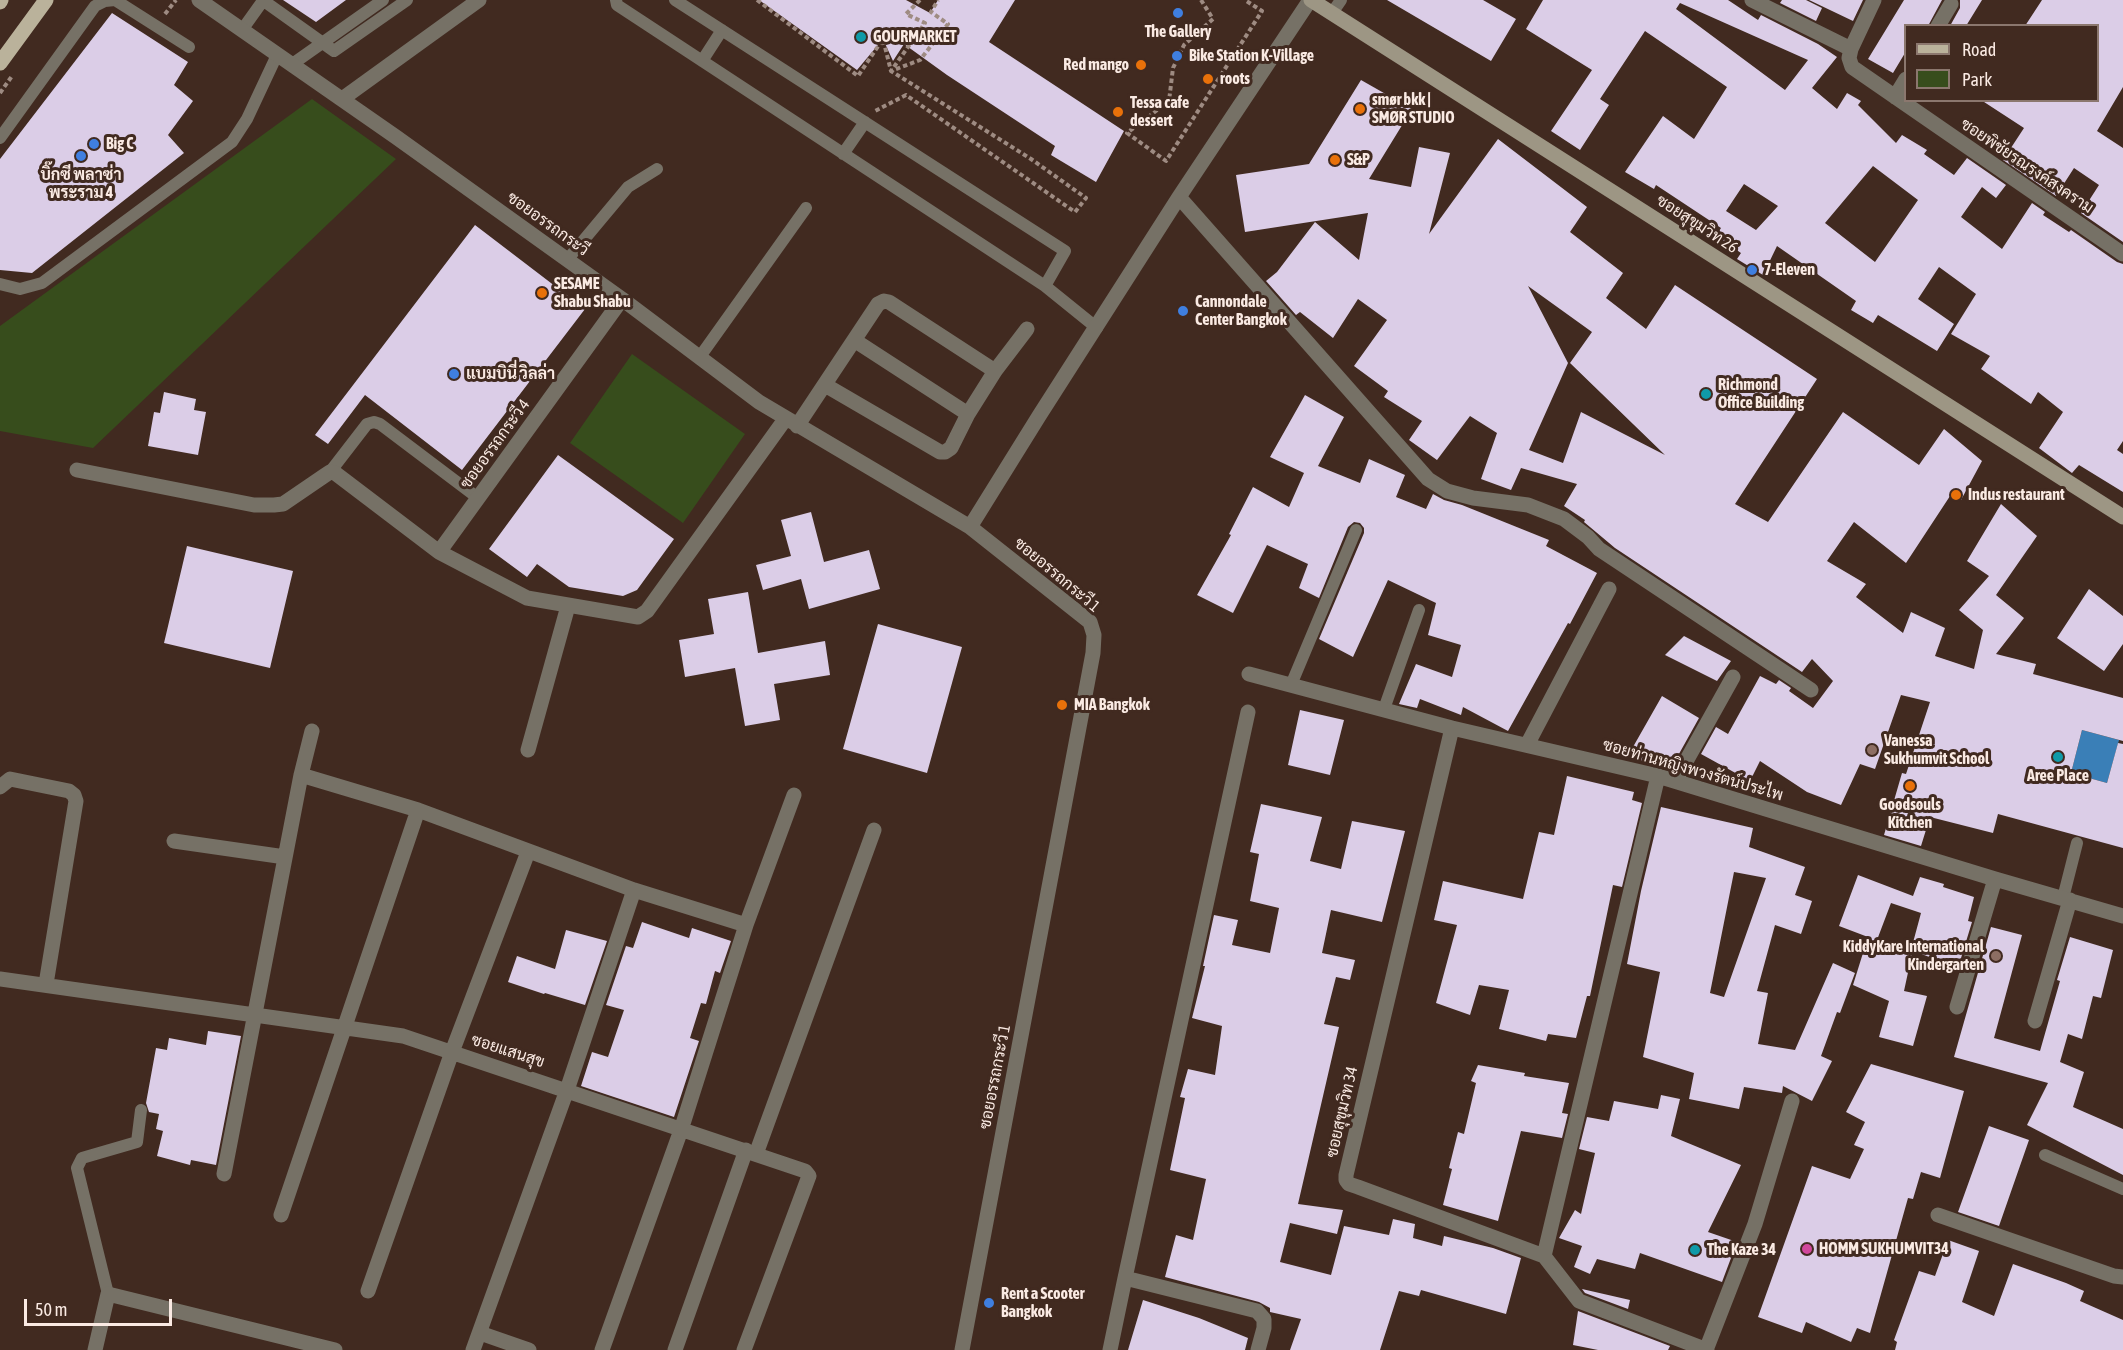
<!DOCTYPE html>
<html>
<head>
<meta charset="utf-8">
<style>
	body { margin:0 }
	#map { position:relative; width:2123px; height:1350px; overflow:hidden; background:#412a20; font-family:"Asap Condensed",sans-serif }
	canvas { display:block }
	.legend { position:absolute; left:1904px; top:24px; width:195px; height:78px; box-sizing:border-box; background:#412a20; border:2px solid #8b776e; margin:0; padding:8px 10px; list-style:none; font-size:18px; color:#faeae3 }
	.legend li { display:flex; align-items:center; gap:12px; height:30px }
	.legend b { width:30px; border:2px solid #8b776e }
	.scale { position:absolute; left:24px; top:1299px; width:148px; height:27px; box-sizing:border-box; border:3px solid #faeae3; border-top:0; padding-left:8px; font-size:18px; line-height:21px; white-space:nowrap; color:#faeae3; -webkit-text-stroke:4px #412a20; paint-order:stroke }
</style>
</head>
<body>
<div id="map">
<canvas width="2123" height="1350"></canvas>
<ul class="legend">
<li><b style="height:8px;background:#bab29b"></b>Road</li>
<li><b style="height:16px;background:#374d1c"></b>Park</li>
</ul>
<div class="scale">50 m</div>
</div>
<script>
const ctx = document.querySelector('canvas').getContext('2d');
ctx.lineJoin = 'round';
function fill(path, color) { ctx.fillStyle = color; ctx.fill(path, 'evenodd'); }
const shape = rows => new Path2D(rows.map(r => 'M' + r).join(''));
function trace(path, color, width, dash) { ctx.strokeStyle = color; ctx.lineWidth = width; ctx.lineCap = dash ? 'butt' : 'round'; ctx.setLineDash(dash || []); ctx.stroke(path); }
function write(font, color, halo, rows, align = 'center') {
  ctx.font = font + ' "Asap Condensed",Sarabun,sans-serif'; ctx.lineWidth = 6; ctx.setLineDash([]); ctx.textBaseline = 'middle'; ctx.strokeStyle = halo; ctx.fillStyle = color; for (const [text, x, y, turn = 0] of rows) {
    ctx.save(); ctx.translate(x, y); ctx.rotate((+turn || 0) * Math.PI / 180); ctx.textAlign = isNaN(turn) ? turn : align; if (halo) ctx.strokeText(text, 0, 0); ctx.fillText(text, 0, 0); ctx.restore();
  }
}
fill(shape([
	[312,99,396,159,93,448,0,431,0,326],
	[632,354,745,434,683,523,570,443]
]), '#374d1c');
fill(shape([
	[2082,730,2119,740,2107,783,2071,773]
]), '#3a7fb7');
fill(shape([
	[283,0,346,0,316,22],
	[759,0,906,0,930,13,938,0,1015,0,989,42,1124,131,1096,182,1051,155,1055,146,947,75,904,44,893,61,883,39,857,70],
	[1387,0,1483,0,1516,19,1491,61],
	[1543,0,1728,0,1758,20,1761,15,1818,44,1837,57,1812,88,1837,109,1847,93,1861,101,1858,105,1896,143,1902,135,1927,150,1924,154,1954,175,1967,158,2006,185,1996,198,1982,187,1961,217,2002,249,2032,203,2045,212,2043,215,2069,232,2071,230,2117,262,2123,264,2123,441,2117,450,2123,454,2123,492,2079,465,2072,473,2039,448,2063,412,2038,392,2031,404,1981,369,1990,356,1951,334,1976,294,1939,267,1918,299,1954,324,1937,351,1878,315,1873,323,1851,310,1856,301,1777,246,1763,275,1737,259,1741,253,1716,236,1721,228,1656,185,1654,189,1625,172,1663,116,1694,139,1727,87,1645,31,1600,99,1609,105,1580,150,1551,131,1592,70,1526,29],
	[1680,3,1808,60,1785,90,1676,9],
	[1873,166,1918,200,1875,262,1825,223],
	[1744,184,1778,206,1756,230,1726,211],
	[1782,0,1806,0,1822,8,1816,21,1780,3],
	[1809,0,1863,0,1853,21],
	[1904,0,1942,0,1928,26,1905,26,1905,53,1893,73,1868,59],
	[1960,0,1982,0,1966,26,1950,26,1960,8],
	[2042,0,2123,0,2123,87,2097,131,2123,148,2123,242,2081,213,2099,185,2074,168,2056,196,2003,160,2024,128,1981,100,2097,100,2097,26,2025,26],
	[112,13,188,62,174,85,193,101,168,135,184,153,32,273,0,270,0,159],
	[1361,80,1412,109,1369,179,1411,187,1419,147,1450,153,1429,234,1498,139,1587,207,1570,232,1623,273,1606,298,1646,329,1675,285,1817,379,1735,504,1768,522,1843,412,1919,465,1944,429,1982,461,1961,500,1952,493,1906,563,1854,522,1827,561,1866,584,1856,597,1903,633,1911,612,1945,628,1935,656,1974,669,1983,630,1959,610,1989,576,1967,561,2001,504,2037,536,1996,595,2024,618,1996,654,2036,664,2033,674,2123,698,2123,741,2082,730,2071,773,2107,783,2118,743,2123,744,2123,848,1998,814,1993,833,1930,817,1921,846,1884,835,1902,773,1906,774,1930,702,1901,695,1875,769,1860,764,1841,805,1807,792,1760,761,1750,781,1701,754,1716,727,1728,734,1760,676,1776,684,1779,680,1791,688,1789,691,1813,708,1833,681,1812,659,1802,672,1615,548,1584,522,1585,520,1564,506,1577,484,1521,468,1511,490,1481,479,1497,433,1470,416,1437,460,1409,440,1422,421,1384,397,1388,391,1354,366,1387,320,1358,299,1333,338,1300,312,1296,315,1266,281,1277,272,1315,222,1359,260,1368,213,1245,232,1236,175,1309,164],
	[1528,286,1592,332,1570,363,1665,455,1581,412,1563,463,1529,450,1568,363],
	[475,225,585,309,462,470,365,395,328,444,315,435],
	[164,392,196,399,194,410,206,412,198,455,148,446,154,412,160,413],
	[1305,395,1344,417,1318,466,1360,483,1369,459,1405,475,1396,497,1426,509,1433,494,1444,500,1462,505,1549,540,1546,546,1597,573,1570,624,1568,623,1508,731,1463,707,1461,715,1420,699,1417,708,1399,704,1416,664,1452,677,1461,645,1428,635,1436,603,1388,580,1353,657,1319,639,1364,533,1364,528,1360,523,1354,522,1348,527,1319,598,1299,588,1308,564,1267,545,1233,613,1197,595,1231,535,1229,534,1253,487,1289,507,1304,473,1270,457],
	[558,455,674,539,637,590,623,596,569,587,537,564,527,577,489,549],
	[811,512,824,562,869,550,880,589,809,609,801,579,763,590,756,565,791,556,781,520],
	[187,546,293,571,270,668,164,643],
	[2089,589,2123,616,2123,644,2104,671,2057,638],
	[748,592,758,653,825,641,830,675,774,684,780,720,745,726,735,668,685,677,679,640,714,634,708,599],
	[878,624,962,647,927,773,843,749],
	[1684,636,1731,661,1717,681,1665,655],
	[1662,696,1699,718,1670,770,1646,763,1629,754],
	[1300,710,1344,720,1330,775,1288,765],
	[1567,776,1634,792,1632,800,1642,803,1622,887,1613,885,1590,996,1587,996,1576,1038,1548,1034,1546,1041,1499,1029,1509,990,1479,985,1470,1015,1436,1003,1457,925,1434,920,1443,881,1523,899,1539,832,1554,835],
	[1261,804,1322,817,1310,861,1341,869,1352,821,1405,831,1382,922,1331,910,1322,953,1355,960,1350,980,1336,977,1324,1024,1339,1027,1298,1204,1343,1210,1337,1234,1290,1223,1280,1262,1331,1275,1344,1226,1389,1235,1393,1219,1415,1224,1413,1238,1442,1246,1444,1236,1493,1248,1521,1258,1506,1314,1421,1290,1419,1296,1399,1291,1380,1350,1290,1350,1301,1319,1270,1312,1270,1308,1259,1302,1165,1277,1176,1235,1193,1240,1206,1179,1170,1170,1185,1098,1180,1097,1188,1069,1215,1075,1222,1026,1192,1018,1205,966,1203,966,1214,915,1238,920,1232,945,1270,953,1279,908,1250,901,1259,854,1250,852],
	[1661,807,1753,828,1749,847,1805,867,1795,895,1812,901,1801,934,1775,925,1757,991,1768,993,1758,1044,1795,1050,1833,963,1855,973,1840,1013,1837,1012,1821,1056,1832,1061,1812,1101,1783,1086,1782,1093,1744,1087,1739,1109,1689,1099,1694,1073,1643,1057,1660,972,1627,964,1641,891],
	[1734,872,1766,878,1724,997,1710,993],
	[1858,875,1913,896,1920,877,1944,884,1943,887,1974,897,1968,921,1972,922,1958,968,1911,950,1921,913,1891,903,1877,940,1912,954,1904,991,1927,996,1913,1046,1879,1037,1889,1001,1853,985,1868,937,1839,926],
	[642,922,689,938,692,928,731,941,720,973,715,971,706,1004,701,1003,690,1038,699,1041,674,1117,581,1086,592,1052,608,1057,624,1010,606,1005,626,946,633,948],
	[1991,927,2022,935,1994,1038,2040,1051,2060,981,2057,980,2070,937,2113,950,2101,998,2093,996,2082,1039,2068,1034,2060,1062,2084,1072,2073,1107,2123,1129,2123,1175,2027,1125,2048,1083,1954,1057],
	[566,930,607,941,585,1005,545,993,544,994,508,982,517,956,555,969],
	[208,1031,241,1036,216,1165,191,1160,190,1165,157,1156,163,1131,156,1129,159,1114,149,1112,146,1103,156,1048,167,1050,169,1038,206,1045],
	[1871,1064,1964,1091,1940,1178,1921,1172,1913,1199,1908,1198,1870,1333,1857,1328,1851,1342,1806,1322,1802,1333,1758,1317,1812,1166,1850,1179,1864,1149,1854,1145,1865,1122,1846,1112],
	[1478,1065,1525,1073,1524,1076,1569,1083,1562,1113,1568,1114,1562,1138,1521,1131,1498,1221,1443,1205,1452,1169,1449,1168,1458,1132,1464,1134,1476,1083,1471,1081],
	[1661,1095,1680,1099,1671,1136,1741,1165,1708,1232,1737,1242,1722,1282,1640,1253,1635,1269,1597,1259,1590,1274,1574,1267,1582,1246,1559,1238,1575,1210,1581,1214,1595,1153,1579,1149,1587,1117,1609,1121,1614,1101,1658,1109],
	[1989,1126,2029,1140,1999,1226,1958,1212],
	[1948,1240,1979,1251,1962,1302,1994,1316,2013,1264,2066,1283,2084,1291,2080,1301,2123,1320,2123,1350,1895,1350,1897,1342,1894,1340,1919,1271,1935,1276],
	[1582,1289,1630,1300,1628,1309,1585,1293],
	[1143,1300,1199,1318,1248,1338,1245,1350,1128,1350],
	[1578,1311,1670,1346,1668,1350,1598,1350,1573,1345]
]), '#dbcde7');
trace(shape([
	[757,0,858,76,883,39,891,71,1031,159,1086,198,1075,212,906,95,875,111],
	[920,0,906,14,925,23,891,71,920,60,948,24,931,12,938,0],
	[1201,0,1213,19,1184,45,1173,68,1169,101,1127,133,1166,161,1262,11,1245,0],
	[165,14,176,0],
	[0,93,12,76]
]), '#9e8b82', 4, [4.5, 3]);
trace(shape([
	[616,0,617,5,1045,286],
	[675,0,1065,251,1045,286,1097,328],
	[1332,13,1341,0],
	[242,30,262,2,264,1,334,51,407,0],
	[702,61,722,30],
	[291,65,383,0],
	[0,138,95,6,105,1,115,0,189,47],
	[843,154,865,122],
	[567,260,628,187,657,169],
	[0,284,20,289,42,283,232,142,247,119,277,55],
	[699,358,806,208],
	[330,472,367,424,374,422,380,424,478,498],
	[1291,685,1356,530],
	[1384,709,1419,610],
	[2063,898,2077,843],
	[2045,1155,2123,1189],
	[108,1294,77,1168,82,1158,137,1142,141,1110]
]), '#767166', 12);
trace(shape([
	[199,0,396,137,622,299,759,402,970,527],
	[1752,0,1851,49],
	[1874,0,1851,49,1849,58,1852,67,2123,254],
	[1938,26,1951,4],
	[1895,97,1906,79],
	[342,99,479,0],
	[1179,197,1428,479,1447,491,1473,498,1528,505,1564,519,1588,537,1599,549,1811,690],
	[854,340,968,414],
	[995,371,1027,329],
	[797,426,878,304,884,301,889,302,995,371,968,414,951,448,945,452,940,452,825,385],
	[77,470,254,505,274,505,283,504,324,476,330,472,335,473,439,552,527,598,638,617,647,611,786,418],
	[439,552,622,299],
	[1249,674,1452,728,1658,776,1995,879,2123,916],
	[1248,712,1125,1278,1257,1311,1264,1319,1264,1328,1258,1350],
	[1452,728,1346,1175,1346,1180,1349,1184,1358,1187,1544,1256,1579,1301,1707,1350],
	[1527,745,1609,589],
	[528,750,568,606],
	[301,775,418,810,634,890,746,925],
	[1675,781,1733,677],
	[0,787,10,779,69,791,74,795,76,801,46,984],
	[174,841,285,857],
	[0,979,403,1036,805,1171,809,1176,744,1350],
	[1957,1007,1995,879],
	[2035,1021,2070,900],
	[756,1154,874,830],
	[224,1174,301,775,312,731],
	[281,1215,418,810],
	[1938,1215,2114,1276,2123,1277],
	[1544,1256,1658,776],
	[368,1291,452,1052,528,852],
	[480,1333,529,1350],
	[95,1350,108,1294,335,1350],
	[473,1350,567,1090,634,890],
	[602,1350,681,1130,746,925,794,795],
	[675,1350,746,1150],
	[962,1350,1093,653,1094,635,1090,622,970,527,1039,416,1179,197,1310,0],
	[1110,1350,1125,1278],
	[1706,1350,1755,1224,1792,1101]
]), '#767166', 15);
trace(shape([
	[1311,0,2123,517]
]), '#9d9684', 15);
trace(shape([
	[0,2,1,0],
	[0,63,46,0]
]), '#bab29b', 15);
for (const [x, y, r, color] of [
	[1178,13,6,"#3f7fe0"],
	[861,37,6,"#0f9aa8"],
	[1177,56,6,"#3f7fe0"],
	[1141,65,6,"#e8710a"],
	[1208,79,6,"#e8710a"],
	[1360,109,6,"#e8710a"],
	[1118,112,6,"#e8710a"],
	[94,144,6,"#3f7fe0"],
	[81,156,6,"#3f7fe0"],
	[1335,160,6,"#e8710a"],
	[1752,270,6,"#3f7fe0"],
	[542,293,6,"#e8710a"],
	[1183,311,6,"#3f7fe0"],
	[454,374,6,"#3f7fe0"],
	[1706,394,6,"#0f9aa8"],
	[1956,495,6,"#e8710a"],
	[1062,705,6,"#e8710a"],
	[1872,750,6,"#8d6e63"],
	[2058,757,6,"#0f9aa8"],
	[1910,786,6,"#e8710a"],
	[1996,956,6,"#8d6e63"],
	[1807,1249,6,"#d1479c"],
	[1695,1250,6,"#0f9aa8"],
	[989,1303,6,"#3f7fe0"]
]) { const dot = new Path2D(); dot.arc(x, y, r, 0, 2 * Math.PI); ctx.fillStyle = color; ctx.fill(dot); trace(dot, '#412a20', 2); }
write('bold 16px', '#faeae3', '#412a20', [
	["The Gallery",1178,32,"center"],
	["GOURMARKET",873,37],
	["Bike Station K-Village",1189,56],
	["Red mango",1129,65,"right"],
	["roots",1220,79],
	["smør bkk |",1372,100],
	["SMØR STUDIO",1372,118],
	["Tessa cafe",1130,103],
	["dessert",1130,121],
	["Big C",106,144],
	["S&P",1347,160],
	["บิ๊กซี พลาซ่า",81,175,"center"],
	["พระราม 4",81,193,"center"],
	["7-Eleven",1764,270],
	["SESAME",554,284],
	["Shabu Shabu",554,302],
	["Cannondale",1195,302],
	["Center Bangkok",1195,320],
	["แบมบินี่ วิลล่า",466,374],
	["Richmond",1718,385],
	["Office Building",1718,403],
	["Indus restaurant",1968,495],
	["MIA Bangkok",1074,705],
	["Vanessa",1884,741],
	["Sukhumvit School",1884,759],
	["Aree Place",2058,776,"center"],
	["Goodsouls",1910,805,"center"],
	["Kitchen",1910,823,"center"],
	["KiddyKare International",1984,947,"right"],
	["Kindergarten",1984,965,"right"],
	["HOMM SUKHUMVIT34",1819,1249],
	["The Kaze 34",1707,1250],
	["Rent a Scooter",1001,1294],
	["Bangkok",1001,1312]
], 'left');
write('16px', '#faeae3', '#412a20', [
	["ซอยพิชัยรณรงค์สงคราม",2027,166,34],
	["ซอยอรรถกระวี",548,224,36],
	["ซอยสุขุมวิท 26",1697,224,33],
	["ซอยอรรถกระวี 4",495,444,-54],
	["ซอยอรรถกระวี 1",1057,575,40],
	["ซอยท่านหญิงพวงรัตน์ประไพ",1693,770,16],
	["ซอยแสนสุข",508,1051,18],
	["ซอยอรรถกระวี 1",995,1077,-79],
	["ซอยสุขุมวิท 34",1342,1112,-77]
]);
</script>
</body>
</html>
